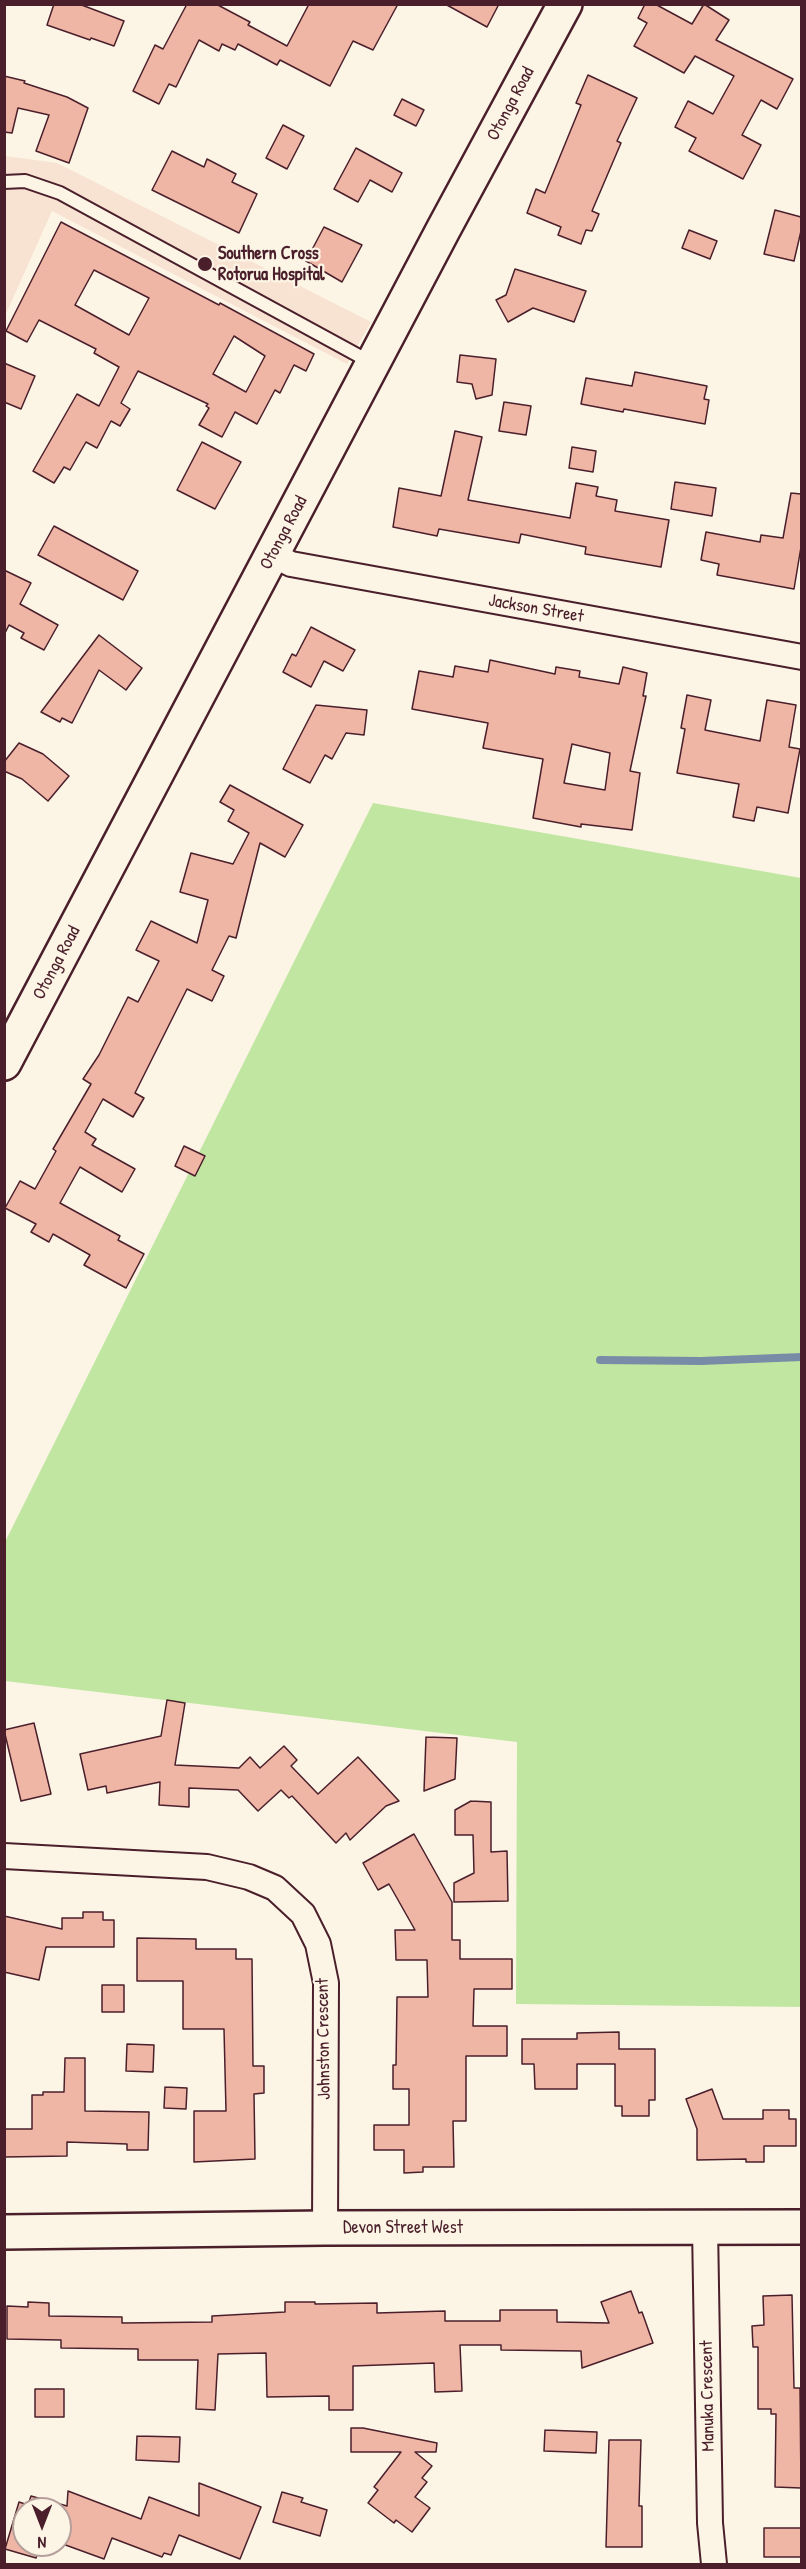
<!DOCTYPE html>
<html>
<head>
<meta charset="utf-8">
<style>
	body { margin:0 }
	#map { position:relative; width:806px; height:2569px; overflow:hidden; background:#fcf5e5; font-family:"Patrick Hand",sans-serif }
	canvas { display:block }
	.frame { position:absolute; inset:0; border:6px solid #4a1f2b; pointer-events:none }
	.north { position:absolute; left:12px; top:2497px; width:60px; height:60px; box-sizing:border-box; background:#fcf5e5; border:2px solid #b59f9b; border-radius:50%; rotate:180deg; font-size:16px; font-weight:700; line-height:24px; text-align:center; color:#4a1f2b }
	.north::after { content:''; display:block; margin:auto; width:21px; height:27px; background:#4a1f2b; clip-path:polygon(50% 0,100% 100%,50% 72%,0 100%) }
</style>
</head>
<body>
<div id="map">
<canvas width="806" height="2569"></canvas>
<div class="frame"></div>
<div class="north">N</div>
</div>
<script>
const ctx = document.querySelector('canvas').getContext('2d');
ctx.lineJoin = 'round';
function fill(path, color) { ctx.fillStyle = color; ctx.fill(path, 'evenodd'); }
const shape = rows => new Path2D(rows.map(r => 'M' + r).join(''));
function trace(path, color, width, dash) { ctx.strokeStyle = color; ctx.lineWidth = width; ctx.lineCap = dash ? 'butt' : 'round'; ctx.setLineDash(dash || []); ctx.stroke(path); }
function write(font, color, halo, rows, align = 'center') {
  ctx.font = font + ' "Patrick Hand",sans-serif'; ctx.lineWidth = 4.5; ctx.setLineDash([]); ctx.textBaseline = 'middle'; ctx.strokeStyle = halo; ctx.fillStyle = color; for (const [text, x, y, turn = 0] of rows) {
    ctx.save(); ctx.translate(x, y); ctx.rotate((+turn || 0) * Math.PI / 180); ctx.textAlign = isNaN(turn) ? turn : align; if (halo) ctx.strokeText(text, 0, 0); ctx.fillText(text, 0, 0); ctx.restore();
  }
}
fill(shape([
	[5,156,57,163,371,322,347,364,52,211,5,316]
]), '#f8e2d2');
fill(shape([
	[373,803,801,878,801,2007,516,2004,517,1742,5,1681,4,1544]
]), '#c0e6a1');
trace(shape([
	[600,1360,701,1361,802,1357]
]), '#798ca7', 8);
const building = shape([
	[54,4,79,4,124,21,114,46,91,38,90,40,47,25,54,4],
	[187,4,216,4,250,22,248,25,287,46,309,4,398,4,373,50,353,41,330,86,280,60,277,65,238,44,235,50,222,44,219,51,199,40,176,87,169,84,159,104,133,91,155,45,163,49,187,4],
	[445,4,499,4,487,27,445,4],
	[645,4,655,4,692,24,704,4,729,20,716,40,793,79,777,109,761,100,742,135,761,145,743,179,689,151,696,138,675,127,688,101,713,114,734,76,695,56,684,73,634,46,647,23,638,18,645,4],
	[588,75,637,98,617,141,621,143,592,211,599,214,592,231,586,230,581,244,558,235,561,227,527,213,536,189,545,193,581,105,576,103,588,75],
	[4,76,25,81,24,83,67,97,88,108,69,163,36,151,49,115,18,108,12,133,4,132,4,76],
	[402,99,424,110,416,126,394,115,402,99],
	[283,125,304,136,287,169,266,158,283,125],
	[356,148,402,173,392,192,370,180,358,202,334,189,356,148],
	[172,151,204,167,207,159,236,174,232,182,257,194,239,233,152,190,172,151],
	[775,210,801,217,801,231,794,261,764,254,775,210],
	[61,222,219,305,220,303,314,354,306,371,294,365,280,393,275,390,257,424,235,412,222,437,199,425,209,408,206,406,208,404,138,371,121,403,130,409,120,426,111,421,97,448,86,442,70,470,64,467,54,483,33,471,77,394,99,406,119,367,94,353,96,349,39,320,27,342,6,331,61,222],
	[94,270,149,298,129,335,75,305,94,270],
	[234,336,265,356,246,392,213,374,234,336],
	[324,227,362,245,342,282,306,261,324,227],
	[689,230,717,241,710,259,682,248,689,230],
	[515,269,586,291,574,322,533,308,508,322,496,300,506,295,515,269],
	[460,355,496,359,492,395,476,399,472,384,457,382,460,355],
	[4,363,35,376,21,409,4,402,4,363],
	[635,372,707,386,704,399,709,400,705,424,624,409,623,412,581,404,586,378,632,386,635,372],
	[504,402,531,406,526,435,499,431,504,402],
	[455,431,482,437,468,500,570,518,576,483,598,487,596,496,617,500,615,511,669,520,661,567,585,554,586,547,521,534,519,543,439,529,437,536,393,527,399,488,441,496,455,431],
	[202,442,241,462,215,509,177,490,202,442],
	[572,447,596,451,593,472,569,468,572,447],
	[675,482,716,488,712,516,671,509,675,482],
	[791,493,801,494,801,547,794,589,717,575,719,564,701,560,706,532,760,542,761,535,783,538,791,493],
	[54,526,138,571,123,600,38,555,54,526],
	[4,570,31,583,20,604,58,625,44,650,21,638,24,633,9,625,4,635,4,570],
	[311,627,355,650,343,671,324,661,311,687,283,672,292,654,296,656,311,627],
	[99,635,142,668,126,690,99,670,72,723,62,718,60,722,41,712,99,635],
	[490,660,555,674,556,667,580,671,579,677,619,684,623,667,647,673,643,696,646,696,630,771,640,773,632,830,581,824,581,827,533,818,543,759,483,748,488,723,412,709,419,671,453,677,455,666,488,672,490,660],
	[572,744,610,753,605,790,564,783,572,744],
	[687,695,711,700,705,730,760,741,767,700,796,705,789,747,800,749,788,813,757,807,754,821,733,817,739,784,677,773,685,729,681,728,687,695],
	[316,705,367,710,364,735,346,733,332,759,325,755,310,783,283,769,316,705],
	[19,743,43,754,69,776,48,801,22,779,4,771,4,762,19,743],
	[230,785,303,825,285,857,260,843,236,938,229,936,212,970,224,976,212,1001,187,989,135,1093,144,1098,133,1117,103,1099,85,1132,96,1139,92,1145,135,1169,122,1192,80,1167,60,1203,120,1236,118,1240,144,1254,126,1288,84,1265,90,1255,53,1234,49,1242,31,1232,36,1224,5,1208,20,1181,35,1189,56,1151,53,1149,91,1084,83,1079,99,1055,128,997,138,1002,159,961,136,950,151,921,197,943,208,900,180,892,191,853,233,864,249,833,228,821,234,810,220,802,230,785],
	[184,1146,205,1156,195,1176,175,1166,184,1146],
	[167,1700,185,1703,175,1765,239,1768,250,1757,260,1768,284,1746,297,1760,291,1766,318,1794,358,1757,399,1801,386,1806,350,1840,346,1833,336,1843,292,1796,289,1798,281,1790,258,1811,238,1790,189,1788,189,1807,159,1805,160,1782,107,1793,106,1786,88,1790,80,1754,161,1736,167,1700],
	[34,1723,51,1794,21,1801,4,1730,34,1723],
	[426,1737,457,1738,455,1779,424,1791,426,1737],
	[471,1801,491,1802,491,1852,507,1851,508,1901,454,1902,454,1883,474,1873,473,1835,455,1835,455,1810,471,1801],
	[414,1834,452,1902,452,1940,460,1940,460,1959,512,1959,512,1989,474,1989,473,2026,507,2026,507,2056,466,2056,466,2121,453,2121,454,2167,423,2167,423,2172,404,2173,404,2150,374,2150,374,2125,409,2125,409,2089,393,2089,393,2065,396,2065,397,1997,428,1997,427,1960,396,1960,395,1930,415,1930,389,1884,378,1890,363,1863,414,1834],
	[83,1912,103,1912,103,1920,114,1920,114,1947,46,1947,39,1980,4,1972,4,1916,62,1929,62,1918,83,1918,83,1912],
	[137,1938,196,1939,196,1949,236,1949,236,1959,252,1959,253,2066,264,2066,264,2093,254,2094,255,2159,194,2162,194,2111,226,2111,224,2029,183,2029,183,1981,137,1981,137,1938],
	[102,1985,124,1985,124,2012,102,2012,102,1985],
	[619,2032,619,2049,655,2049,655,2100,649,2100,649,2116,622,2116,622,2106,615,2106,615,2064,577,2064,577,2089,535,2089,534,2064,522,2064,522,2039,577,2039,577,2033,619,2032],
	[127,2044,154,2045,153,2072,126,2071,127,2044],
	[65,2058,85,2058,85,2111,149,2112,148,2150,127,2150,127,2144,67,2142,67,2156,4,2157,4,2129,32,2129,32,2095,43,2095,43,2092,64,2092,65,2058],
	[165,2087,187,2088,186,2109,164,2108,165,2087],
	[712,2089,723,2119,763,2119,763,2110,789,2110,789,2119,796,2119,796,2146,764,2146,764,2162,746,2162,746,2159,697,2160,697,2129,686,2099,712,2089],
	[631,2291,639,2313,642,2312,653,2343,582,2368,581,2351,501,2350,501,2345,460,2345,462,2391,435,2392,434,2363,353,2366,353,2410,329,2410,329,2396,267,2397,266,2353,218,2354,215,2410,196,2409,198,2360,138,2360,138,2349,61,2348,61,2340,7,2339,7,2306,28,2307,28,2302,49,2303,49,2316,122,2317,122,2323,212,2322,212,2316,285,2312,285,2302,315,2302,315,2304,377,2303,377,2313,445,2311,445,2321,500,2321,500,2310,557,2310,557,2322,609,2323,601,2302,631,2291],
	[792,2295,794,2388,800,2388,801,2488,775,2487,776,2414,771,2414,771,2409,758,2409,758,2347,753,2347,752,2326,764,2325,763,2296,792,2295],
	[35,2389,64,2389,64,2417,35,2417,35,2389],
	[351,2428,363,2428,437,2443,436,2452,415,2452,432,2466,422,2478,427,2482,415,2497,430,2508,412,2532,396,2520,394,2523,368,2503,378,2490,374,2487,401,2452,351,2452,351,2428],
	[545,2430,597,2432,596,2453,544,2451,545,2430],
	[137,2436,180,2437,179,2462,136,2460,137,2436],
	[609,2440,641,2440,639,2506,642,2506,642,2547,606,2547,609,2440],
	[199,2483,261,2507,240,2559,179,2535,171,2555,164,2553,162,2557,112,2538,104,2559,60,2543,60,2509,24,2509,24,2545,40,2545,36,2558,5,2549,19,2502,28,2505,31,2496,67,2506,68,2491,141,2519,149,2497,199,2516,199,2483],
	[282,2492,303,2498,301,2502,327,2510,320,2536,273,2522,282,2492],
	[764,2528,801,2528,801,2557,764,2557,764,2528]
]);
fill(building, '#efb6a6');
trace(building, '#4a1f2b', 1.5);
const lane = shape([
	[4,182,25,181,60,193,372,363]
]);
const street = shape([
	[273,555,291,564,802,657],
	[4,1856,207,1867,249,1877,275,1888,303,1914,318,1944,326,1983,325,2228],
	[705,2227,710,2523,714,2564]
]);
const secondary = shape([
	[4,1063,443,230,565,4],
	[4,2232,325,2228,802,2227]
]);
trace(lane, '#4a1f2b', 16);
trace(street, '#4a1f2b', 28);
trace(secondary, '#4a1f2b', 38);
trace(lane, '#fcf5e5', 12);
trace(street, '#fcf5e5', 24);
trace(secondary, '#fcf5e5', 33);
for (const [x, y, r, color] of [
	[205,264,8,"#4a1f2b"]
]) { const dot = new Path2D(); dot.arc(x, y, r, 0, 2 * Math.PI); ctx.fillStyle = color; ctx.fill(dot); trace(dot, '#fcf5e5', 2); }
write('18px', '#4a1f2b', '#fcf5e5', [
	["Otonga Road",511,104,-62],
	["Otonga Road",284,533,-62],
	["Jackson Street",536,609,10],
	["Otonga Road",57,963,-62],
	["Johnston Crescent",324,2039,-91],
	["Devon Street West",403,2228],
	["Manuka Crescent",708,2396,-91]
]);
write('bold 18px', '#4a1f2b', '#fcf5e5', [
	["Southern Cross",218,254],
	["Rotorua Hospital",218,275]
], 'left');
</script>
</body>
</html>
